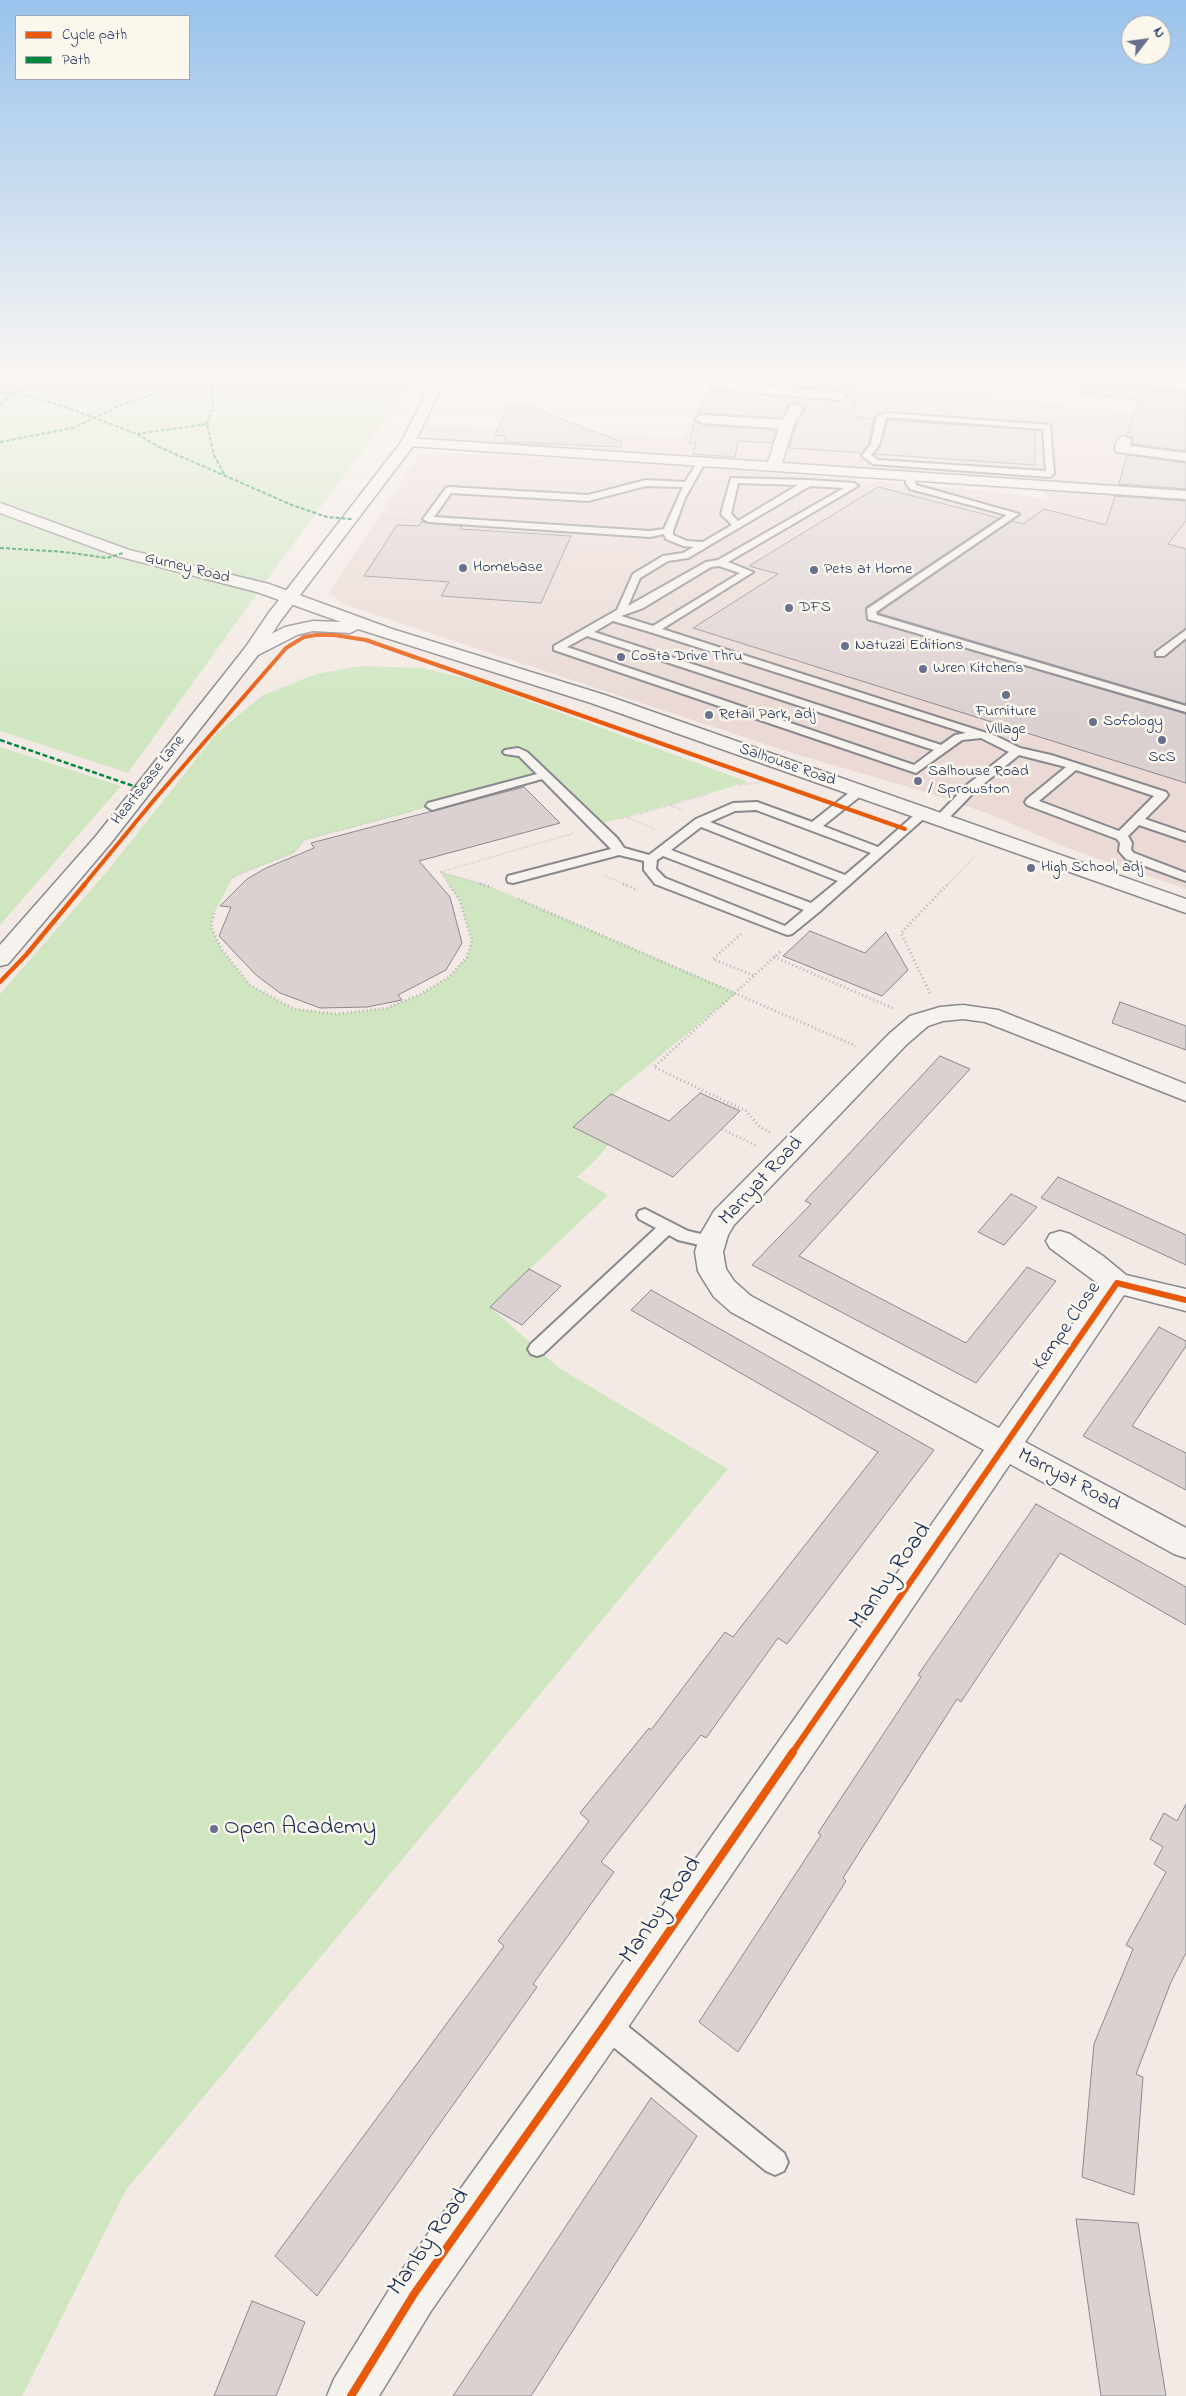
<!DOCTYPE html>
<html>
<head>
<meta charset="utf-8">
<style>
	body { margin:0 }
	#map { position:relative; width:1186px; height:2396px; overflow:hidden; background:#f4eae5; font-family:"Indie Flower",sans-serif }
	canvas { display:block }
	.legend { position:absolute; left:15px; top:15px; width:175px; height:65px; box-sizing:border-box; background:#fbf7ec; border:1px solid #a1a7b3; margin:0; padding:6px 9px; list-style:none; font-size:15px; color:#1b2f5e }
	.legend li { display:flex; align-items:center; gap:10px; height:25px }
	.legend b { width:25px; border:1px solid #a1a7b3 }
	.north { position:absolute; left:1121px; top:15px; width:50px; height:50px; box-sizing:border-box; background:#fbf7ec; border:1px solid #a1a7b3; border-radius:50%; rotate:60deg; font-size:14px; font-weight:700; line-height:20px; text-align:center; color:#1b2f5e }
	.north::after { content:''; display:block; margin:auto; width:18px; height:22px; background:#67708d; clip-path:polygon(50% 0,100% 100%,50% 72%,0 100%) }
</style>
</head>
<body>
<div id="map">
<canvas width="1186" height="2396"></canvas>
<ul class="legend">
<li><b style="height:6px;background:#e8590c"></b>Cycle path</li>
<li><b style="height:6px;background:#00873e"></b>Path</li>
</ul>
<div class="north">N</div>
</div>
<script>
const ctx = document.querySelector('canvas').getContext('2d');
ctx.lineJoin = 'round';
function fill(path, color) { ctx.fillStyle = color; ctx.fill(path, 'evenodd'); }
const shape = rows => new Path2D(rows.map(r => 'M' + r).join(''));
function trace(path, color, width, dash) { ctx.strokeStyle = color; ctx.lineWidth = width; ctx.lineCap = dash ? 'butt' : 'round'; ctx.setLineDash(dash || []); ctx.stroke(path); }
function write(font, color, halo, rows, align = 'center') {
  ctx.font = font + ' "Indie Flower",sans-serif'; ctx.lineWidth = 5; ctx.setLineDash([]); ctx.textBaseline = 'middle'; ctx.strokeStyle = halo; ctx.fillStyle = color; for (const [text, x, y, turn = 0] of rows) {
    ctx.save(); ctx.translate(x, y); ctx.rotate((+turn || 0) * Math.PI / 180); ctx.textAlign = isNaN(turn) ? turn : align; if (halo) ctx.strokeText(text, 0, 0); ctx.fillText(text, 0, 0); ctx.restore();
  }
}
fill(shape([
	[714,376,827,376,1186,420,1186,889,1070,849,989,814,926,792,795,754,343,604,329,592,419,455,434,452,708,467,1011,493,1049,500,1037,482,562,447,440,441,424,434,427,425,682,437]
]), '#ead9d5');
fill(shape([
	[0,376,418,376,277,566,128,773,0,731],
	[361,666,423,668,475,681,748,782,597,825,533,773,429,802,432,806,304,840,295,852,233,877,214,913,211,927,222,950,250,985,294,1009,337,1014,387,1008,421,994,449,977,467,957,472,941,460,901,441,872,489,886,737,993,573,1127,608,1145,597,1159,577,1177,608,1195,490,1307,559,1368,728,1469,126,2190,22,2396,0,2396,0,994,109,869,217,733,263,695,316,674],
	[0,747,121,786,0,925]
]), '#cfe6c1');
const building = shape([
	[715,376,781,376,854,381,852,402,856,402,853,417,874,419,869,443,862,453,789,448,796,425,805,409,796,402,789,404,782,418,702,413,697,416,705,394,709,395,710,390,840,402,849,397,840,390,716,380,713,382,715,376],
	[1077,376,1082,376,1090,382,1186,393,1186,451,1132,444,1133,437,1127,436,1138,400,1076,393,1077,376],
	[523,404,622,442,621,447,504,442,506,436,495,435,507,408,523,404],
	[887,420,1035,430,1035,465,874,454,881,445,887,420],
	[695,421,702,425,776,430,772,443,738,441,735,457,693,454,696,443,689,443,695,421],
	[1127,455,1186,463,1186,489,1119,484,1127,455],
	[878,487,999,518,866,607,867,620,1186,714,1186,783,693,628,778,574,749,566,878,487],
	[1115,496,1186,501,1186,521,1168,544,1186,549,1186,628,1154,652,1155,657,1165,657,1186,640,1186,704,878,613,1012,521,1023,524,1044,509,1106,525,1115,496],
	[421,522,462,526,460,529,571,536,541,603,441,596,449,582,364,576,397,525,419,526,421,522],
	[524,787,560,823,419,861,450,897,462,943,446,970,398,995,402,1000,367,1007,320,1008,280,993,256,975,219,936,231,907,220,906,247,879,266,868,314,848,311,843,524,787],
	[810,931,865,953,886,932,908,970,882,996,783,956,810,931],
	[1120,1002,1186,1026,1186,1050,1112,1023,1120,1002],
	[940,1056,970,1069,799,1256,966,1343,1027,1267,1056,1281,976,1383,752,1265,811,1204,805,1201,940,1056],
	[700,1093,740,1111,673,1177,573,1127,611,1094,669,1121,700,1093],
	[1058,1177,1186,1235,1186,1265,1041,1198,1058,1177],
	[1011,1194,1037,1207,1004,1245,978,1232,1011,1194],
	[529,1269,561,1286,522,1325,490,1307,529,1269],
	[651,1290,934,1450,787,1644,778,1638,706,1738,701,1735,601,1862,614,1872,533,1984,537,1987,317,2296,275,2256,504,1946,498,1941,589,1821,580,1813,649,1728,651,1730,725,1632,733,1637,878,1452,631,1310,651,1290],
	[1159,1327,1186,1341,1186,1346,1132,1426,1186,1453,1186,1490,1083,1436,1159,1327],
	[1036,1504,1186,1587,1186,1625,1060,1553,961,1702,957,1699,843,1878,846,1881,738,2052,699,2022,821,1835,818,1833,921,1677,918,1675,1036,1504],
	[1186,1804,1186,1953,1171,1982,1136,2074,1143,2077,1134,2195,1082,2177,1094,2044,1133,1949,1126,1945,1166,1872,1154,1864,1163,1847,1150,1839,1164,1813,1177,1821,1186,1804],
	[651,2098,697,2136,531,2396,453,2396,651,2098],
	[1076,2219,1138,2223,1166,2396,1101,2396,1076,2219],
	[252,2301,305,2322,276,2396,214,2396,252,2301]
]);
fill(building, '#dcd1d1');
trace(building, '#89888f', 1);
const service = shape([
	[886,413,1050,425,1054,474,1050,477,873,464,862,456,871,444,877,416,886,413],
	[886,417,1043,429,1046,471,878,460,871,455,879,445,886,417],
	[699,458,703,461,703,466,685,498,673,531,673,535,687,541,703,542,732,525,721,514,731,478,808,480,854,483,858,486,728,562,753,572,662,629,996,736,1020,748,1051,755,1166,792,1168,795,1166,798,1145,819,1186,833,1186,841,1139,825,1128,836,1132,843,1131,850,1134,853,1186,873,1186,881,1126,859,1119,851,1120,843,1117,839,1027,805,1025,802,1027,799,1066,767,1019,755,976,790,945,822,941,823,935,819,937,816,968,784,1009,752,981,738,962,740,916,773,554,650,554,646,617,610,633,574,663,556,683,553,694,547,683,546,666,539,664,534,650,537,428,522,423,519,446,488,449,487,588,495,646,480,685,482,695,466,695,461,699,458],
	[738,483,798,485,738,521,731,514,738,483],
	[646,486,683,487,664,529,650,531,434,517,451,493,588,501,646,486],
	[810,486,844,488,718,560,706,562,628,606,640,578,668,561,688,558,810,486],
	[719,566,740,573,653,626,621,616,643,608,711,567,719,566],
	[613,621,650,632,966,733,955,735,941,745,594,632,613,621],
	[587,636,934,750,914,765,567,647,587,636],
	[1076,770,1154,796,1119,831,1039,801,1076,770],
	[910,473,914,476,916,485,1019,514,876,612,877,615,1186,706,1186,712,868,619,867,609,1007,515,910,489,906,483,906,476,910,473],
	[1186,630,1186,638,1164,656,1156,656,1156,652,1186,630],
	[518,748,527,752,549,773,617,838,624,848,649,855,696,819,733,803,757,802,812,822,855,788,863,788,865,791,863,794,823,826,878,847,920,810,928,810,930,813,819,912,792,934,787,935,655,884,644,870,644,861,619,855,513,883,508,882,507,879,508,876,611,849,542,779,432,810,426,806,428,803,537,774,519,756,505,754,503,752,505,750,518,748],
	[756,810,871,853,845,875,710,822,735,811,756,810],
	[701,827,838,881,811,903,671,850,701,827],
	[663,856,804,910,785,926,665,878,656,869,657,860,663,856],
	[645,1209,688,1231,718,1238,720,1242,718,1246,712,1248,678,1240,669,1235,543,1354,537,1356,531,1354,528,1349,531,1344,656,1228,639,1219,637,1215,639,1211,645,1209],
	[605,2012,614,2015,784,2153,788,2162,784,2171,775,2175,766,2171,596,2033,593,2024,596,2015,605,2012]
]);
const minor = shape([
	[1084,376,1125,376,1186,383,1186,391,1090,380,1084,376],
	[716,382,840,392,847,396,840,400,711,389,710,386,716,382],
	[796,404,803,408,794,424,782,463,1186,491,1186,499,409,446,402,442,409,438,768,462,779,428,702,423,695,419,702,415,783,420,791,405,796,404],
	[1124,436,1131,440,1130,446,1186,453,1186,461,1117,452,1115,449,1117,440,1124,436],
	[963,1005,998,1010,1186,1084,1186,1101,985,1022,963,1019,943,1021,928,1026,907,1044,734,1225,728,1235,723,1252,726,1269,734,1281,751,1296,999,1428,1100,1285,1050,1248,1046,1241,1050,1234,1060,1231,1070,1234,1103,1256,1126,1275,1186,1289,1186,1311,1124,1295,1025,1442,1186,1528,1186,1558,1174,1554,1010,1464,620,2039,431,2311,379,2396,327,2396,334,2379,397,2277,590,2009,984,1450,731,1312,714,1297,702,1278,698,1271,695,1252,700,1235,714,1211,889,1034,910,1016,940,1007,963,1005]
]);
const tertiary = shape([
	[0,503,129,550,269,584,392,629,605,695,1186,899,1186,913,591,703,358,629,350,633,313,631,297,635,258,655,246,655,243,651,246,647,285,627,313,621,341,622,257,592,117,556,0,513,0,503]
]);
const trunk = shape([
	[434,376,446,376,414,445,281,620,258,655,110,844,8,964,0,966,0,945,96,836,245,648,268,614,402,441,434,376]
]);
trace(service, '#89888f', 4);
trace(minor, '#89888f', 3);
trace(tertiary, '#89888f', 3);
trace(trunk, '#89888f', 3);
trace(shape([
	[694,514,708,515],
	[378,519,409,519],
	[739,785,762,782],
	[670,805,683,810],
	[626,817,655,829],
	[621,819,709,794],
	[443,873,485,885],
	[605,876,626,885],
	[233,877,295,852,304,840,412,811],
	[449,885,441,872,574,833],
	[947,885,975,856]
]), '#b3b3b5', 2, [0.5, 2]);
trace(shape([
	[480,884,492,887],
	[623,884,638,890],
	[518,899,856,1046],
	[214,913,211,927,222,950,250,985,294,1009,337,1014,387,1008,421,994,449,977,467,957,472,941,460,901,449,884],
	[741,934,713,959,755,976],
	[774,957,895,1009],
	[930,993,901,933,948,884],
	[722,1129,757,1146],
	[770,1132,760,1127,746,1111,654,1067,782,950]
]), '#b3b3b5', 3, [1, 3]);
fill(service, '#f6f3ef');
fill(minor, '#f6f3ef');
fill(tertiary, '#f6f3ef');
fill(trunk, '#f6f3ef');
trace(shape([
	[0,392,37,398,71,409,137,434,159,447,292,505,327,517,352,519],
	[11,394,35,382,57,376],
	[0,405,11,394],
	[207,424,213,408,211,376],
	[137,434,207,424,214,455,224,474],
	[0,442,73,428,119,406,154,394,179,376],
	[0,548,65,552,107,558,123,553]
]), '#00873e', 2, [4, 2]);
trace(shape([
	[0,740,142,789]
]), '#00873e', 2.5, [5, 2.5]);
trace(shape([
	[84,885,154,800,286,648,304,637,316,635,334,635,366,640,905,829]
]), '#e8590c', 4);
trace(shape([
	[0,982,26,955,85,884]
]), '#e8590c', 4.5);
trace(shape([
	[792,1753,1117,1283,1186,1300]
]), '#e8590c', 6);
trace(shape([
	[351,2396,414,2294,605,2024,793,1752]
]), '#e8590c', 8);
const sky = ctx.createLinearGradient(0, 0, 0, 712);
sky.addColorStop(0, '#99c3ec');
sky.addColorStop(0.53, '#faf6f3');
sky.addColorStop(1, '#faf6f300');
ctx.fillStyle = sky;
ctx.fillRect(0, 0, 1186, 712);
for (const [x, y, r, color] of [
	[463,568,5,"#67708d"],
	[814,570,5,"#67708d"],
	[789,608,5,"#67708d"],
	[845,646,5,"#67708d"],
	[621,657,5,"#67708d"],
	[923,669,5,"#67708d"],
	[1006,695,5,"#67708d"],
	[709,715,5,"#67708d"],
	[1093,722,5,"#67708d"],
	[1162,740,5,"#67708d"],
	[918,781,5,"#67708d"],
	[1031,868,5,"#67708d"],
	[214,1829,5,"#67708d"]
]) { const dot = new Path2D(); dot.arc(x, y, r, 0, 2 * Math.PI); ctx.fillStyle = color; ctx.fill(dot); trace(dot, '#fbf7ec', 2); }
write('16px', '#1b2f5e', '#fbf7ec', [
	["Homebase",473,568],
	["Pets at Home",824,570],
	["DFS",799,608],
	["Natuzzi Editions",855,646],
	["Costa Drive Thru",631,657],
	["Wren Kitchens",933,669],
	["Furniture",1006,712,"center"],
	["Village",1006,730,"center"],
	["Retail Park, adj",719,715],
	["Sofology",1103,722],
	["ScS",1162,758,"center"],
	["Salhouse Road",928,772],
	["/ Sprowston",928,790],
	["High School, adj",1041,868]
], 'left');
write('16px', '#1b2f5e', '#fbf7ec', [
	["Gurney Road",187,569,14],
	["Salhouse Road",787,766,19],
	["Heartsease Lane",149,781,-52]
]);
write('20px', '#1b2f5e', '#fbf7ec', [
	["Marryat Road",762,1182,-47],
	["Kempe Close",1068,1327,-55],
	["Marryat Road",1068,1481,28]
]);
write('24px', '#1b2f5e', '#fbf7ec', [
	["Manby Road",892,1577,-55],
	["Manby Road",662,1911,-55],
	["Manby Road",430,2243,-55]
]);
write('24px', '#1b2f5e', '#fbf7ec', [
	["Open Academy",224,1829]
], 'left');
</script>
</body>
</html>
